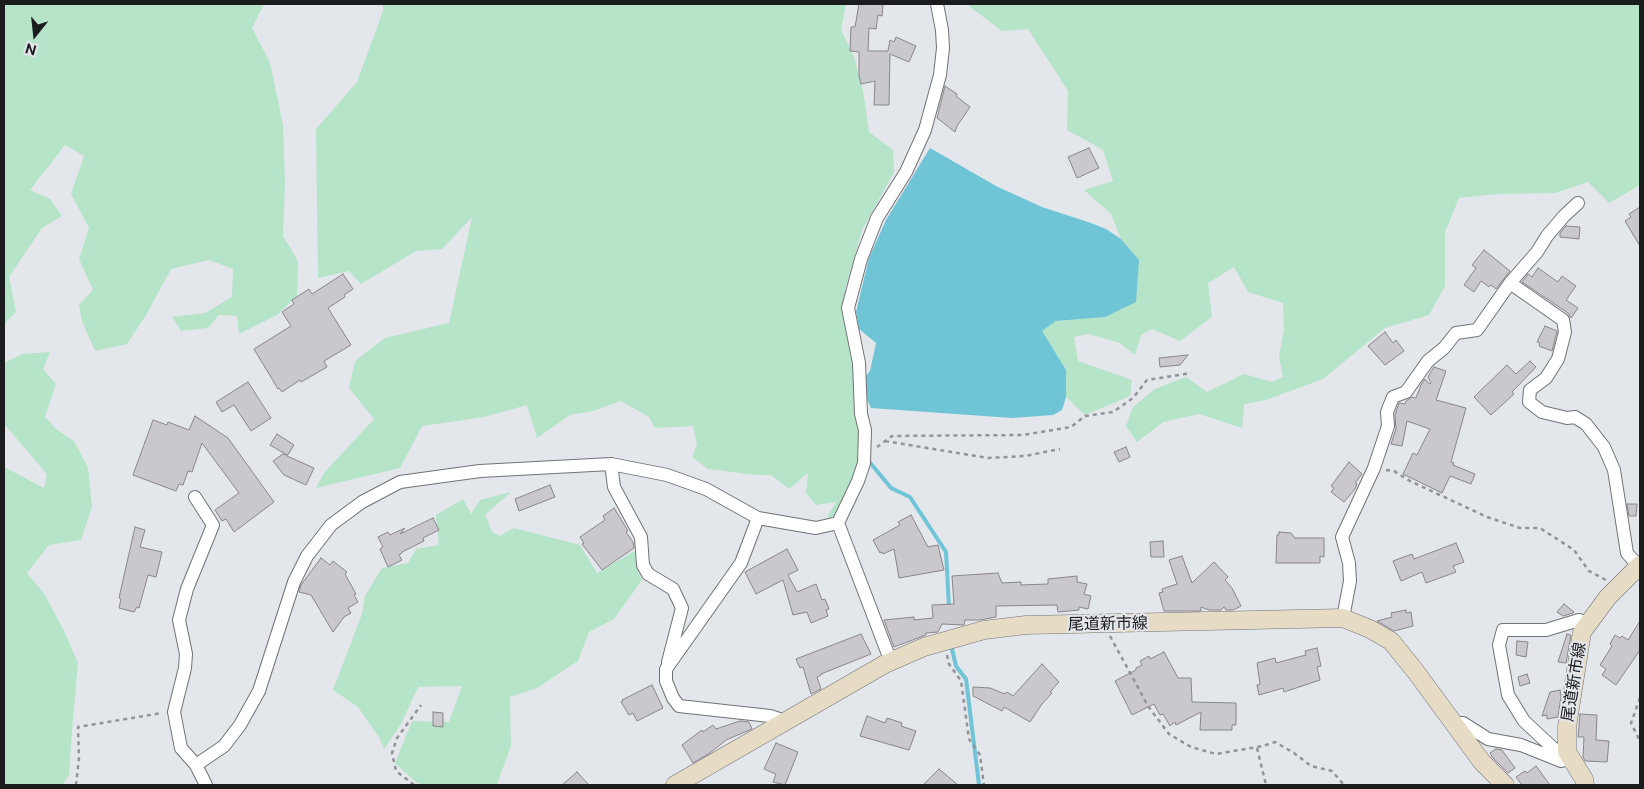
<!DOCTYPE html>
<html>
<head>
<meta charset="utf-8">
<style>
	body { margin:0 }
	#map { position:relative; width:1644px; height:789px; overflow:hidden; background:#e3e6eb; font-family:"Public Sans",sans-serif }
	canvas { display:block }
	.frame { position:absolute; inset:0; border:5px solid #1b1c1e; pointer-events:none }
	.north { position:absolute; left:10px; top:10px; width:50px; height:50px; -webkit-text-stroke:4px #e3e6eb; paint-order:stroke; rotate:196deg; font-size:14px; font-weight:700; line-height:20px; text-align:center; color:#1b1c1e }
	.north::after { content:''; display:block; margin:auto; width:18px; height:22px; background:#1b1c1e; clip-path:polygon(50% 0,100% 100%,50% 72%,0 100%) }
</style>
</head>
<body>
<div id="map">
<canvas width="1644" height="789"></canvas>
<div class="frame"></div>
<div class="north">N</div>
</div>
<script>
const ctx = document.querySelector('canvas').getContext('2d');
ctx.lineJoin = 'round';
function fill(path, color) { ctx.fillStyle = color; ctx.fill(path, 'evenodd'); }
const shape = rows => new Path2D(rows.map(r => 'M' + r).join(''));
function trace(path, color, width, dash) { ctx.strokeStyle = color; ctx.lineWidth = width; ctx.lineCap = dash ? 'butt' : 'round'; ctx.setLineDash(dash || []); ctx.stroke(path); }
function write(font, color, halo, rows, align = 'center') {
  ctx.font = font + ' "Public Sans","Noto Sans JP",sans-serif'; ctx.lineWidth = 4; ctx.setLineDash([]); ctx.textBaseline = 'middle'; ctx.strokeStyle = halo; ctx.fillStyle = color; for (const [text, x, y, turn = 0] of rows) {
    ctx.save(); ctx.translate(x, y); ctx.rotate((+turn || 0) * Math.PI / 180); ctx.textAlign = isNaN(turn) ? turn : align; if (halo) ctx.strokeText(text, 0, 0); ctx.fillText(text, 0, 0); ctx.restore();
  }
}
fill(shape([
	[4,4,264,4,252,28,270,63,283,125,285,182,283,236,298,261,297,296,277,315,239,334,237,316,219,315,208,328,181,331,172,317,205,313,232,297,233,269,209,260,171,269,146,315,127,344,95,351,82,321,79,305,93,290,79,259,89,228,71,194,84,156,65,145,30,190,50,199,62,216,42,228,9,277,16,312,4,324],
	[383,4,846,4,841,30,854,57,863,90,869,132,893,150,894,172,862,230,845,289,847,333,857,382,863,437,859,465,851,486,855,503,845,518,827,517,836,502,816,505,806,493,808,473,789,489,771,475,756,475,708,469,692,457,697,444,693,426,655,428,649,417,621,401,593,411,570,415,537,438,527,405,484,417,422,426,400,468,316,488,324,473,374,419,349,388,355,361,385,338,449,323,472,217,442,249,416,251,361,284,349,271,318,278,316,129,357,82,383,11],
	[970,4,1640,4,1640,185,1609,203,1588,182,1555,193,1497,194,1459,198,1445,232,1445,286,1429,315,1385,328,1323,379,1266,400,1244,404,1242,428,1199,414,1163,422,1137,442,1126,426,1133,407,1155,389,1186,377,1207,392,1244,374,1272,382,1283,377,1279,357,1284,329,1283,303,1248,292,1234,267,1208,283,1212,317,1180,341,1152,329,1141,335,1135,355,1120,343,1088,334,1074,337,1078,361,1132,380,1130,396,1085,415,1066,397,1066,370,1041,331,1056,321,1105,317,1139,260,1121,239,1111,214,1084,190,1113,181,1103,150,1067,130,1068,91,1028,29,1002,31,969,6],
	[50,352,43,369,56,384,45,417,56,429,74,441,88,468,92,506,81,540,49,545,27,573,45,595,64,631,78,663,72,730,69,775,62,785,4,785,4,467,44,488,47,474,4,424,4,363,23,354],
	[511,492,485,515,492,532,500,536,514,528,580,545,597,573,638,549,638,572,642,580,614,619,589,632,578,661,537,688,510,697,511,746,497,784,425,785,417,783,395,763,412,721,449,722,462,686,418,687,401,724,384,749,379,737,358,707,333,690,362,614,365,596,382,568,408,563,416,549,439,545,436,515,463,499,471,514,480,500]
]), '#b5e4c9');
fill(shape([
	[930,148,996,186,1042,207,1091,223,1106,229,1121,239,1139,260,1136,302,1105,317,1056,321,1042,331,1066,370,1066,397,1062,410,1053,415,1012,418,871,408,860,384,870,371,876,343,859,329,856,312,869,258,886,220]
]), '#6fc5d6');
trace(shape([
	[867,459,891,488,910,497,946,552,949,608],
	[951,645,956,666,966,679,979,785]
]), '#6fc5d6', 4);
const building = shape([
	[859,4,883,4,882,16,878,15,876,29,869,28,868,51,888,51,890,40,894,42,896,37,916,46,909,62,890,54,889,105,874,105,875,81,861,84,859,76,859,52,850,51,851,27,855,27,859,4],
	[945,86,957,94,956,96,970,107,957,126,955,132,937,118,945,86],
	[1089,148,1099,168,1077,178,1068,157,1089,148],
	[1640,207,1640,246,1625,221,1631,217,1629,214,1640,207],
	[1566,226,1580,227,1579,239,1560,237,1560,233,1566,226],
	[1484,250,1510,271,1496,289,1491,285,1489,287,1481,281,1474,292,1464,285,1476,268,1472,265,1484,250],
	[1538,268,1558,282,1562,276,1576,286,1566,300,1578,308,1571,318,1568,313,1522,282,1528,274,1532,277,1538,268],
	[343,274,353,289,344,295,345,297,328,308,351,345,324,361,327,367,301,382,300,380,282,392,279,388,278,389,254,349,291,326,282,312,294,304,292,300,309,289,312,294,343,274],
	[1545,326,1557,331,1552,351,1539,346,1540,343,1537,342,1545,326],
	[1385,332,1393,343,1396,340,1404,351,1385,365,1368,346,1385,332],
	[1188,355,1180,365,1160,367,1159,358,1188,355],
	[1530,361,1536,367,1512,392,1514,394,1491,415,1474,397,1507,365,1516,374,1530,361],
	[1434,367,1446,371,1436,400,1466,408,1451,462,1454,463,1453,465,1475,474,1471,484,1450,476,1442,493,1403,474,1413,453,1417,455,1430,429,1407,421,1402,446,1391,444,1396,429,1395,415,1399,403,1405,404,1406,401,1412,397,1416,398,1421,385,1425,379,1429,384,1431,383,1428,377,1434,367],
	[248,382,271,418,251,431,234,405,222,412,216,402,248,382],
	[195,416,228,438,274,502,234,532,226,519,222,521,215,510,239,493,202,443,192,472,188,471,183,485,179,484,176,491,133,475,153,420,167,425,168,422,189,430,195,416],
	[277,434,294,445,287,456,314,468,306,485,284,475,273,461,283,454,287,455,270,445,277,434],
	[1126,447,1130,457,1119,462,1114,452,1126,447],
	[1349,462,1362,474,1355,483,1357,484,1355,489,1344,502,1331,492,1334,488,1331,486,1349,462],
	[550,485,555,497,519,511,515,499,550,485],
	[1627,504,1637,504,1636,516,1629,516,1627,504],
	[614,508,628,531,626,532,633,542,634,548,602,570,582,544,584,543,580,537,605,520,603,516,614,508],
	[911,515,928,547,938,545,944,570,899,578,894,549,883,554,882,552,880,553,873,540,900,525,898,522,911,515],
	[433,518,439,530,423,538,424,541,402,552,402,553,399,555,402,560,388,567,380,549,383,547,378,537,388,532,390,535,405,528,400,534,433,518],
	[135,527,145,530,140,547,162,552,156,577,148,575,139,608,137,607,134,612,119,608,121,599,119,598,135,527],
	[1279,532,1291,533,1295,538,1324,538,1324,557,1320,556,1320,563,1276,563,1277,535,1279,535,1279,532],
	[1163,541,1164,557,1151,557,1150,542,1163,541],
	[1456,543,1464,562,1453,566,1456,572,1426,583,1422,572,1401,581,1393,561,1412,554,1414,559,1456,543],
	[787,549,798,570,788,575,797,592,816,584,822,600,825,599,829,609,826,610,828,616,811,623,807,612,793,615,783,580,756,594,745,572,787,549],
	[1182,556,1192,583,1214,562,1228,577,1225,580,1232,588,1241,606,1233,610,1226,610,1224,607,1221,610,1209,610,1201,607,1201,611,1164,611,1159,593,1163,592,1162,589,1177,584,1169,560,1182,556],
	[321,558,330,565,333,561,347,572,345,574,356,594,354,595,358,602,348,608,351,613,344,617,333,632,311,595,299,592,301,585,321,558],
	[998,573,1002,583,1021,582,1021,585,1048,584,1048,579,1077,576,1077,582,1087,584,1084,594,1091,596,1088,609,1079,607,1079,610,1058,612,1057,605,996,606,996,617,980,620,965,620,964,625,942,624,938,632,926,633,926,635,894,647,884,620,914,617,914,620,933,618,932,605,954,604,952,576,998,573],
	[1564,604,1574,612,1573,613,1563,616,1557,612,1564,604],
	[1406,610,1406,613,1411,612,1413,626,1394,631,1377,621,1392,617,1391,613,1406,610],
	[1640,621,1640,650,1616,685,1602,675,1606,669,1600,665,1612,646,1610,644,1615,635,1620,638,1622,636,1628,640,1640,621],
	[861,634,871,654,821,674,821,675,817,677,821,689,811,694,803,667,800,668,796,659,861,634],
	[1567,634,1571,635,1566,663,1558,662,1567,634],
	[1517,641,1528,642,1526,657,1516,655,1517,641],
	[1317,648,1321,666,1317,667,1320,680,1284,692,1283,688,1259,695,1257,685,1260,684,1257,663,1275,658,1276,663,1306,655,1305,651,1317,648],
	[1164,652,1178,678,1191,678,1192,702,1236,703,1236,725,1232,725,1232,730,1200,730,1201,712,1176,725,1175,722,1170,726,1163,714,1160,715,1154,704,1132,715,1115,681,1136,670,1136,668,1142,665,1140,661,1149,656,1150,659,1164,652],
	[1042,664,1059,682,1050,692,1052,693,1042,704,1030,722,1004,707,1002,711,973,696,973,687,990,688,1005,694,1007,692,1013,696,1042,664],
	[1527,674,1530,683,1520,686,1518,677,1527,674],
	[652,685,663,708,637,721,633,713,629,715,621,702,623,701,622,700,652,685],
	[1560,690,1561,696,1558,717,1547,719,1547,715,1542,716,1550,692,1560,690],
	[433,712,443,713,443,727,433,726,433,712],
	[1580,714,1597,715,1596,740,1609,741,1607,762,1585,761,1583,757,1584,737,1578,737,1580,714],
	[867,716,885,723,887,718,902,723,901,726,916,731,909,750,860,736,867,716],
	[740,721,749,722,752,729,726,740,710,753,693,763,682,745,702,730,703,732,713,725,716,729,740,721],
	[776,743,798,752,785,785,773,782,776,774,764,769,776,743],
	[1496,749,1502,750,1515,768,1508,773,1493,758,1490,753,1496,749],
	[1536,766,1550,785,1522,785,1516,777,1525,771,1527,773,1536,766],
	[939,769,958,785,923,785,939,769],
	[577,772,589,785,562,785,577,772]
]);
fill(building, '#cac7cd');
trace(building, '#88868b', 1);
const street = shape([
	[1510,283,1563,320,1565,332,1558,359,1546,378,1530,390,1529,402,1542,412,1567,418,1575,417,1586,424,1604,447,1614,470,1627,553,1634,561,1640,564],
	[611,464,614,487,641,537,643,565,648,574,673,589,682,608,668,662],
	[195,497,213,525,187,589,179,620,186,654,185,668,174,712,181,748,196,765,206,785],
	[758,518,741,563,666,669,666,681,673,698,679,706,770,716,779,719,783,724],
	[1343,618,1350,581,1349,563,1342,537,1374,468,1388,426,1387,412,1393,397,1406,392,1428,361,1444,348,1456,333,1477,330,1510,283,1537,252,1547,236,1564,216,1578,203],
	[891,662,838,523,858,481,864,463,865,430,861,414,859,363,848,308,861,259,877,218,906,172,925,130,940,75,943,48,942,30,937,4],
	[1453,723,1463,723,1488,739,1521,745,1561,761,1570,758],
	[1570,758,1553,748,1524,721,1508,695,1499,645,1503,630,1546,630,1579,620,1589,623],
	[196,765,224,746,240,725,259,691,294,582,307,556,331,525,362,502,400,482,480,471,611,464,667,475,706,489,758,518,816,528,838,523]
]);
const secondary = shape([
	[675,785,885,664,924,647,984,630,1026,625,1343,618,1370,629,1391,641,1416,672,1482,762,1505,785],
	[1585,785,1584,779,1567,752,1567,727,1582,632,1608,597,1640,565]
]);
trace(street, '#6f7277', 14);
trace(secondary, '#6f7277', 19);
trace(shape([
	[885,441,988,458,1025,456,1060,449],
	[877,447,892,436,1023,435,1071,427,1085,416,1113,412,1133,398,1147,380,1191,373],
	[1386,470,1394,471,1410,481,1487,517,1520,528,1540,528,1574,550,1589,571,1606,580],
	[1110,636,1148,706,1169,734,1191,747,1216,754,1263,746,1275,742,1294,753,1311,766,1332,771,1344,785],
	[947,655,949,664,961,681,969,739,980,755,984,785],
	[1640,698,1631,723,1640,741],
	[1257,748,1266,785],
	[76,785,79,758,78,727,162,713],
	[414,785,396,771,392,753,397,738,421,705]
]), '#919397', 2.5, [4, 4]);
trace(street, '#fff', 12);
trace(secondary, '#e6dcc5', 18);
write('16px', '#1b1c1e', '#e3e6eb', [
	["尾道新市線",1108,624,-1],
	["尾道新市線",1574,682,-81]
]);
</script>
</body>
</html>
